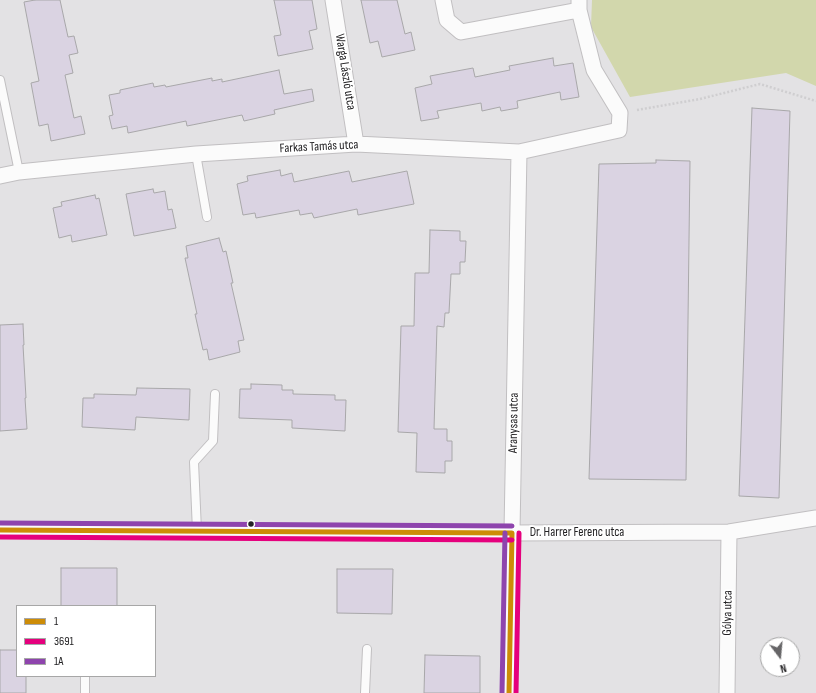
<!DOCTYPE html>
<html>
<head>
<meta charset="utf-8">
<style>
	body { margin:0 }
	#map { position:relative; width:816px; height:693px; overflow:hidden; background:#e3e2e4; font-family:"Sofia Sans Condensed",sans-serif }
	canvas { display:block }
	.legend { position:absolute; left:16px; top:605px; width:140px; height:72px; box-sizing:border-box; background:#fff; border:1px solid #a7a7a7; margin:0; padding:5px 7px; list-style:none; font-size:12px; color:#232224 }
	.legend li { display:flex; align-items:center; gap:8px; height:20px }
	.legend b { width:20px; border:1px solid #a7a7a7 }
	.north { position:absolute; left:760px; top:637px; width:40px; height:40px; box-sizing:border-box; background:#fff; border:1px solid #a7a7a7; border-radius:50%; rotate:164deg; font-size:11px; font-weight:700; line-height:16px; text-align:center; color:#232224 }
	.north::after { content:''; display:block; margin:auto; width:14px; height:18px; background:#666567; clip-path:polygon(50% 0,100% 100%,50% 72%,0 100%) }
</style>
</head>
<body>
<div id="map">
<canvas width="816" height="693"></canvas>
<ul class="legend">
<li><b style="height:5px;background:#cd8c07"></b>1</li>
<li><b style="height:5px;background:#e5007d"></b>3691</li>
<li><b style="height:5px;background:#8e44ad"></b>1A</li>
</ul>
<div class="north">N</div>
</div>
<script>
const ctx = document.querySelector('canvas').getContext('2d');
ctx.lineJoin = 'round';
function fill(path, color) { ctx.fillStyle = color; ctx.fill(path, 'evenodd'); }
const shape = rows => new Path2D(rows.map(r => 'M' + r).join(''));
function trace(path, color, width, dash) { ctx.strokeStyle = color; ctx.lineWidth = width; ctx.lineCap = dash ? 'butt' : 'round'; ctx.setLineDash(dash || []); ctx.stroke(path); }
function write(font, color, halo, rows, align = 'center') {
  ctx.font = font + ' "Sofia Sans Condensed",sans-serif'; ctx.lineWidth = 3.5; ctx.setLineDash([]); ctx.textBaseline = 'middle'; ctx.strokeStyle = halo; ctx.fillStyle = color; for (const [text, x, y, turn = 0] of rows) {
    ctx.save(); ctx.translate(x, y); ctx.rotate((+turn || 0) * Math.PI / 180); ctx.textAlign = isNaN(turn) ? turn : align; if (halo) ctx.strokeText(text, 0, 0); ctx.fillText(text, 0, 0); ctx.restore();
  }
}
fill(shape([
	[592,0,816,0,816,86,786,73,630,97,591,27]
]), '#d2d7ac');
const building = shape([
	[35,0,60,0,68,37,74,36,78,53,69,55,73,73,65,75,74,118,81,116,85,134,51,141,48,124,39,126,31,83,39,81,24,2,35,0],
	[274,0,312,0,317,29,309,31,313,49,278,56,274,36,281,35,274,0],
	[361,0,397,0,405,34,411,32,415,50,382,57,378,41,370,43,361,0],
	[553,58,554,66,573,63,579,97,561,100,560,92,517,101,518,108,501,111,500,107,482,111,481,103,437,111,439,118,421,121,415,88,432,84,430,76,473,68,475,77,510,70,509,66,553,58],
	[279,70,284,94,312,89,314,101,274,110,275,114,244,121,242,115,187,126,186,121,128,133,127,126,112,129,109,116,113,115,109,95,120,93,120,90,153,83,154,87,165,85,166,87,212,78,212,81,222,79,222,82,279,70],
	[752,108,790,111,779,498,739,496,752,108],
	[656,160,690,161,686,480,589,479,599,164,656,163,656,160],
	[280,170,281,176,292,173,294,182,349,171,352,182,407,171,414,204,358,215,357,209,314,218,312,213,300,215,299,210,256,218,255,213,243,215,237,184,248,181,247,176,280,170],
	[153,189,154,193,165,191,168,210,172,209,176,228,134,236,126,194,153,189],
	[95,195,96,199,99,198,107,235,72,242,71,235,59,238,53,208,62,206,61,202,95,195],
	[430,230,460,231,460,241,466,241,465,262,460,262,460,274,451,274,449,313,445,313,444,327,437,326,434,429,447,429,447,441,452,441,452,461,445,461,445,473,416,472,417,433,398,432,401,326,414,326,415,273,429,273,430,230],
	[219,238,223,252,226,251,233,283,231,283,244,340,238,341,240,352,209,360,207,349,203,350,195,314,197,314,185,258,188,258,186,246,219,238],
	[23,324,24,345,23,345,26,398,25,398,27,429,0,431,0,325,23,324],
	[251,384,282,385,282,390,293,390,293,394,335,395,335,400,346,400,345,431,292,428,292,420,239,418,240,389,251,389,251,384],
	[137,388,190,389,189,420,136,417,135,430,82,427,83,398,94,398,94,394,136,395,137,388],
	[61,568,117,568,117,606,61,606,61,568],
	[337,569,393,569,392,614,337,613,337,569],
	[0,650,17,650,17,676,26,676,26,693,0,693,0,650],
	[425,655,480,656,480,693,424,693,425,655]
]);
fill(building, '#dad3e2');
trace(building, '#a8a7a9', 1);
const service = shape([
	[0,80,19,172],
	[196,154,207,217],
	[197,531,194,462,213,441,215,394],
	[85,693,85,676],
	[365,693,367,649]
]);
const minor = shape([
	[333,0,356,144],
	[443,0,447,20,461,32,579,10],
	[0,176,19,172,196,154,356,144,519,152,619,130,620,113,594,70,579,10,579,0],
	[0,530,512,533,729,532,816,518],
	[509,693,519,152],
	[727,693,729,532]
]);
trace(service, '#c1bfc1', 10);
trace(minor, '#c1bfc1', 17);
trace(shape([
	[637,110,700,99,760,84,816,101]
]), '#cfced0', 2.5, [2, 2]);
trace(service, '#fbfbfb', 8);
trace(minor, '#fbfbfb', 15);
trace(shape([
	[0,530,512,533],
	[509,693,512,533]
]), '#cd8c07', 5);
trace(shape([
	[0,537,512,540],
	[516,693,519,533]
]), '#e5007d', 5);
trace(shape([
	[0,523,512,526],
	[502,693,505,533]
]), '#8e44ad', 5);
for (const [x, y, r, color] of [
	[251,524,3.5,"#232224"]
]) { const dot = new Path2D(); dot.arc(x, y, r, 0, 2 * Math.PI); ctx.fillStyle = color; ctx.fill(dot); trace(dot, '#fff', 1.5); }
write('13px', '#232224', '#fff', [
	["Warga László utca",345,72,81],
	["Farkas Tamás utca",319,147,-3],
	["Aranysas utca",514,423,-89],
	["Dr. Harrer Ferenc utca",577,533],
	["Gólya utca",728,613,-89]
]);
</script>
</body>
</html>
